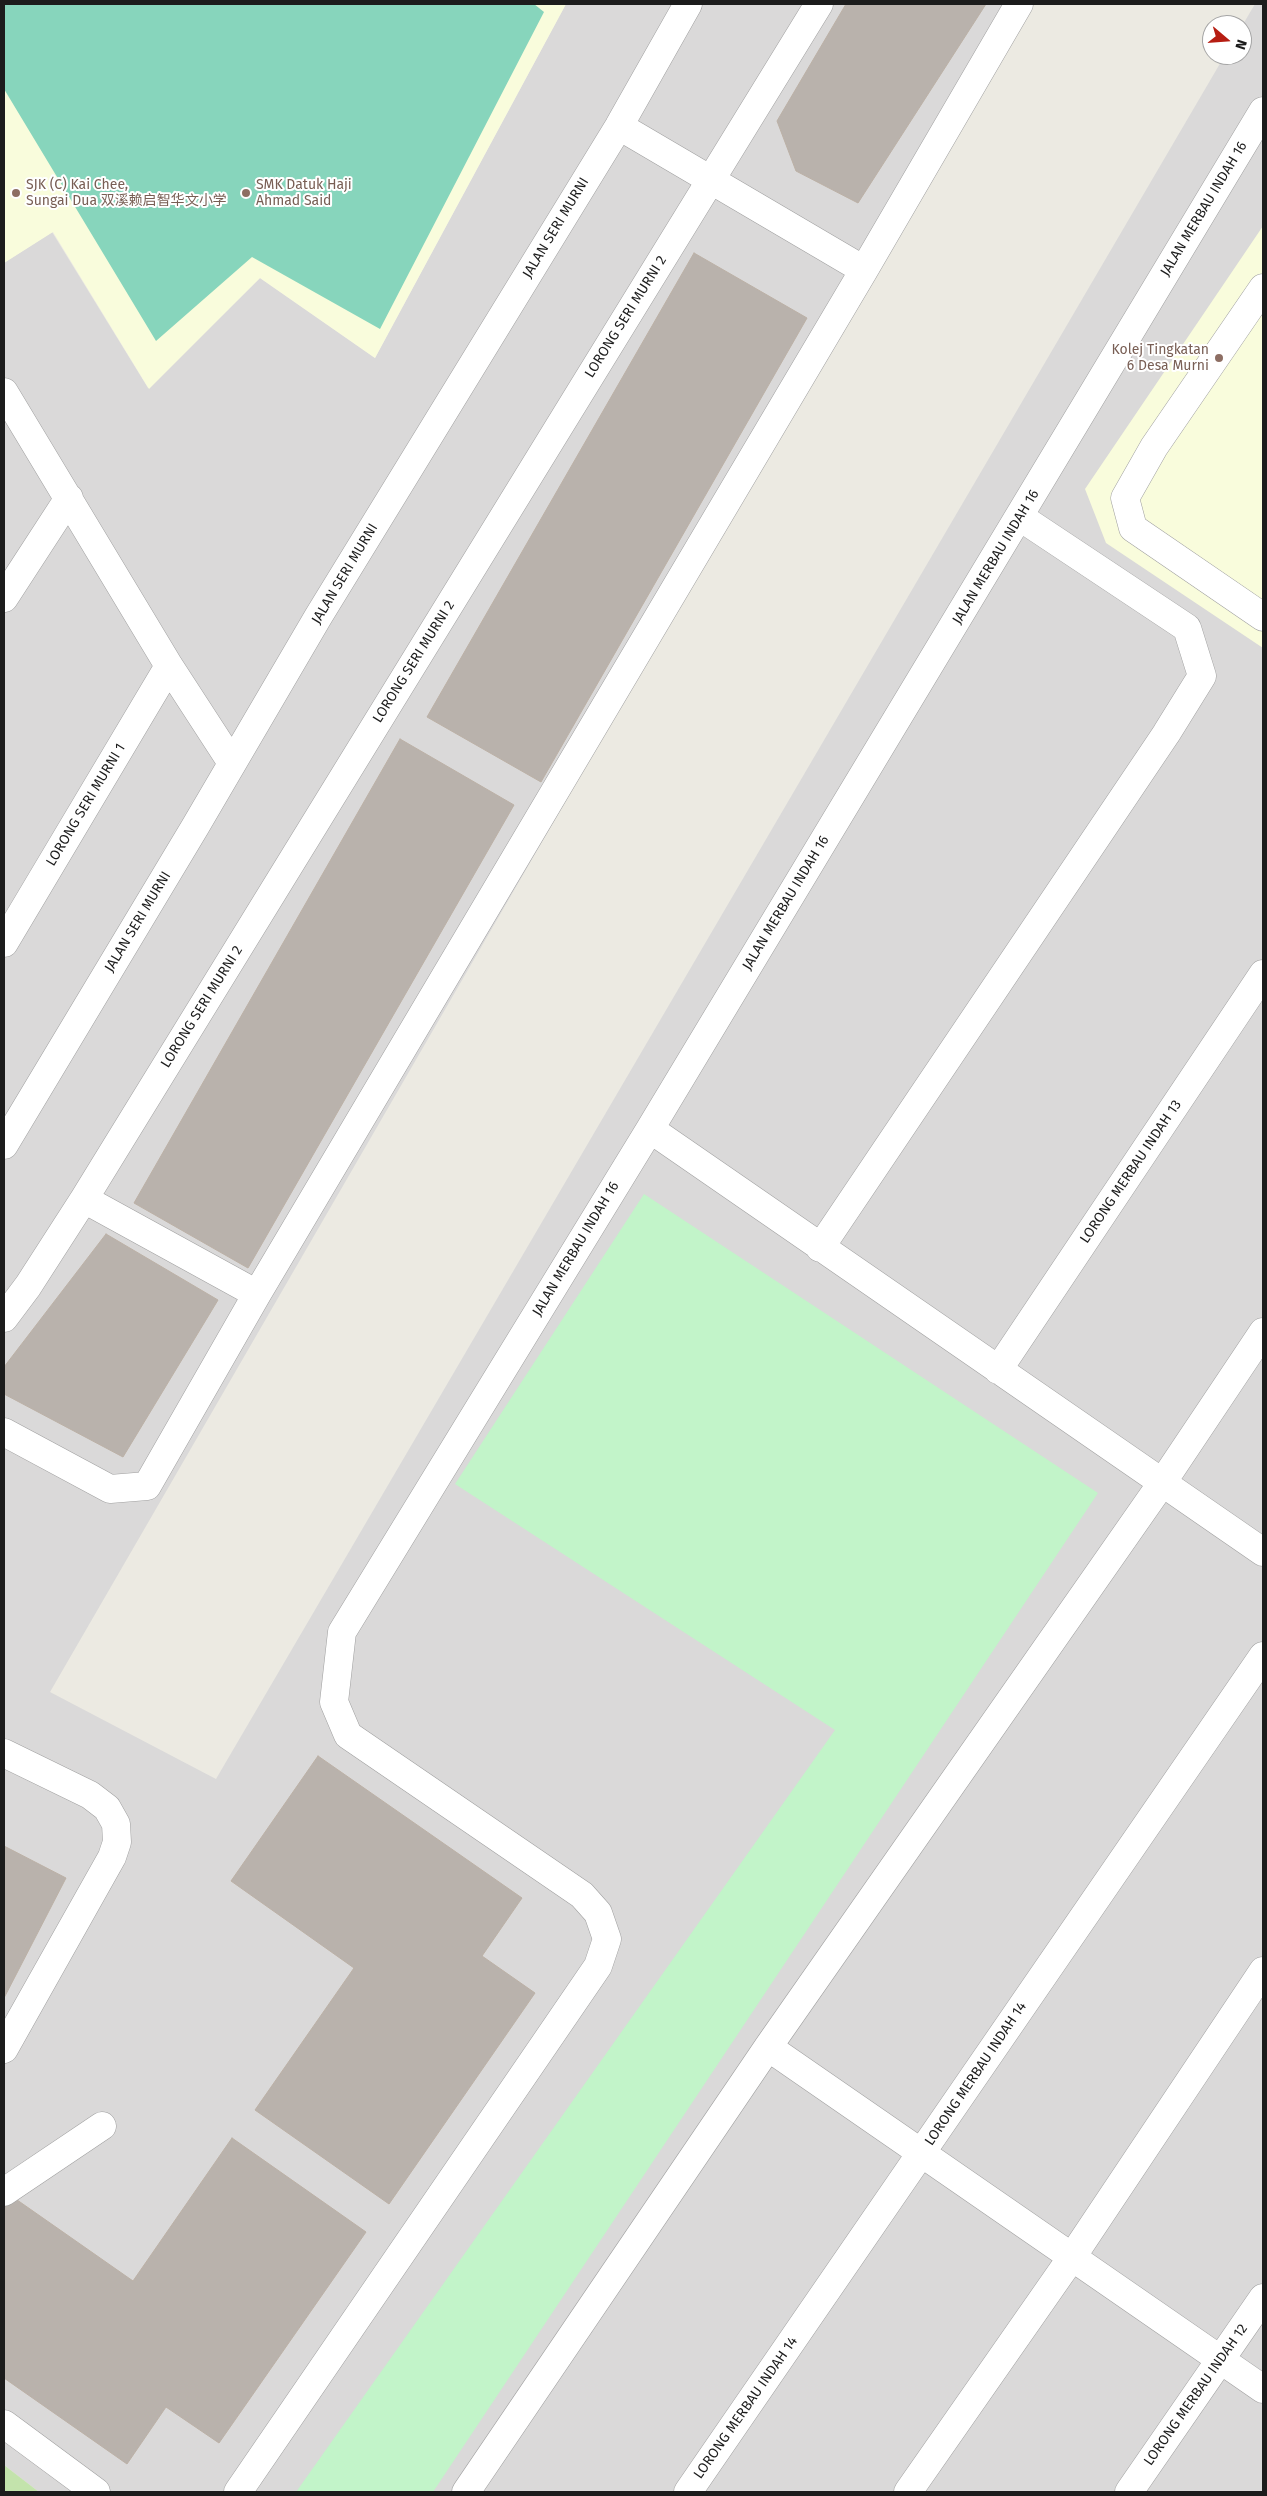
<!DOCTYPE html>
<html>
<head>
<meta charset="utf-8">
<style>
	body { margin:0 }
	#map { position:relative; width:1267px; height:2496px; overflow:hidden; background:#eceae2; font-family:"Fira Sans",sans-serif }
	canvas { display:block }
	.frame { position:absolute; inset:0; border:5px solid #1c1c1c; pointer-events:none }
	.north { position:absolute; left:1202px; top:15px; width:50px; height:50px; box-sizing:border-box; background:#fff; border:1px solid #a4a4a4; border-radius:50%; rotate:108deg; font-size:14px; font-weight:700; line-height:20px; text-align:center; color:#1c1c1c }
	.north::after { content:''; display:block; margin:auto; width:18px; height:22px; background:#b61d12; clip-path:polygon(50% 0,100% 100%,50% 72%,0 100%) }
</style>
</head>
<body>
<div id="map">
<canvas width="1267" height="2496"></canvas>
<div class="frame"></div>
<div class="north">N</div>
</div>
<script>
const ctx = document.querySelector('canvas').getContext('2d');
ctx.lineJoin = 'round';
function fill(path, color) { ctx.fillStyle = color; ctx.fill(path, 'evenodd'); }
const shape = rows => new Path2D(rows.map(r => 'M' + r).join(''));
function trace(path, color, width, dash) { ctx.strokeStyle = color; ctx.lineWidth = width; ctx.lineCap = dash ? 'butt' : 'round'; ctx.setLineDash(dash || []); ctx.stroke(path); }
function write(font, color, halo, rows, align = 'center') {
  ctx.font = font + ' "Fira Sans","Noto Sans SC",sans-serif'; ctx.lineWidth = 4; ctx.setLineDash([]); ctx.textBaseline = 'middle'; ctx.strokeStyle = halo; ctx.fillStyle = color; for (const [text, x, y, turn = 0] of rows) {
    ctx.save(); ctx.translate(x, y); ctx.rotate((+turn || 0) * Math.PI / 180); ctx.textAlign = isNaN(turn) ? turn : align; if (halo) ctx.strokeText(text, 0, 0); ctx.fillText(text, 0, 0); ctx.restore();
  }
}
fill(shape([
	[566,4,1027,4,50,1692,216,1779,1225,55,1242,55,1242,26,1255,4,1263,4,1263,2492,39,2492,4,2465,4,263,52,232,148,388,260,278,375,358]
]), '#dad9d9');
fill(shape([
	[4,4,566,4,375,358,260,278,149,389,53,232,4,263],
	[1263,226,1263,648,1106,543,1085,489]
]), '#f9fcdc');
fill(shape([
	[4,2465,39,2492,4,2492]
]), '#c3e3ac');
fill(shape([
	[644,1194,1098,1493,433,2492,296,2492,835,1730,455,1484]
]), '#c2f4c9');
fill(shape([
	[4,4,534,4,544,12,380,329,252,257,156,341,4,89]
]), '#87d5bc');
const building = shape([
	[846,4,986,4,858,203,796,171,777,121,846,4],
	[694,253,807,318,541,782,427,717,694,253],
	[400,739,514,805,248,1268,134,1203,400,739],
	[106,1234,218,1300,123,1457,4,1394,4,1367,106,1234],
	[318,1756,522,1898,482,1956,535,1993,389,2204,255,2110,354,1968,231,1881,318,1756],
	[4,1846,66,1878,4,1998,4,1846],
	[232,2138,366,2232,219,2443,166,2407,127,2464,4,2378,4,2204,10,2195,133,2281,232,2138]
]);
fill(building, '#b9b2ac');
trace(building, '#bcb1a6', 1);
const minor = shape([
	[619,126,864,270],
	[1263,288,1154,447,1125,498,1133,528,1263,617],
	[4,392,169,666,232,763],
	[4,598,69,498],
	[4,943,169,666],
	[650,1129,1263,1552],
	[4,1145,195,827,318,617,619,126,688,4],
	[84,1199,257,1294],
	[820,1248,1166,734,1202,676,1187,628,1020,517],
	[4,1318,28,1286,84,1199,819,4],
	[998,1370,1263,974],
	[4,1432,110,1489,147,1486,257,1294,864,270,1019,4],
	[4,1753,90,1795,107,1808,116,1824,117,1842,112,1857,4,2049],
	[768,2047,1263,2389],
	[4,2192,102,2126],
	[4,2424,96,2492],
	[238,2492,598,1966,607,1939,598,1913,582,1895,348,1735,334,1702,342,1632,650,1129,1263,111],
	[466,2492,768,2047,1162,1483,1263,1332],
	[688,2492,1263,1656],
	[908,2492,1072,2257,1263,1971],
	[1129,2492,1263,2298]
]);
trace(minor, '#a0a0a0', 29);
trace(minor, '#fff', 28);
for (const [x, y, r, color] of [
	[16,193,5,"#8d6e63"],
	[246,193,5,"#8d6e63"],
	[1219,358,5,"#8d6e63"]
]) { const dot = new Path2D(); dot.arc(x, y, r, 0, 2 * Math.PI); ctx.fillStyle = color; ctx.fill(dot); trace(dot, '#fff', 2); }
write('14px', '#785e54', '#fff', [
	["SJK (C) Kai Chee,",26,185],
	["Sungai Dua 双溪赖启智华文小学",26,201],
	["SMK Datuk Haji",256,185],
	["Ahmad Said",256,201],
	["Kolej Tingkatan",1209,350,"right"],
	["6 Desa Murni",1209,366,"right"]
], 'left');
write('14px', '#1c1c1c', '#fff', [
	["JALAN MERBAU INDAH 16",1204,209,-59],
	["JALAN SERI MURNI",556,228,-59],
	["LORONG SERI MURNI 2",626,317,-58],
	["JALAN MERBAU INDAH 16",996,557,-59],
	["JALAN SERI MURNI",345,574,-59],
	["LORONG SERI MURNI 2",414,662,-58],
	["LORONG SERI MURNI 1",86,805,-59],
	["JALAN MERBAU INDAH 16",786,903,-59],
	["JALAN SERI MURNI",138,922,-59],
	["LORONG SERI MURNI 2",202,1007,-58],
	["LORONG MERBAU INDAH 13",1131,1172,-56],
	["JALAN MERBAU INDAH 16",576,1249,-59],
	["LORONG MERBAU INDAH 14",976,2074,-56],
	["LORONG MERBAU INDAH 12",1196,2395,-55],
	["LORONG MERBAU INDAH 14",746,2408,-55]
]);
</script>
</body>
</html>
